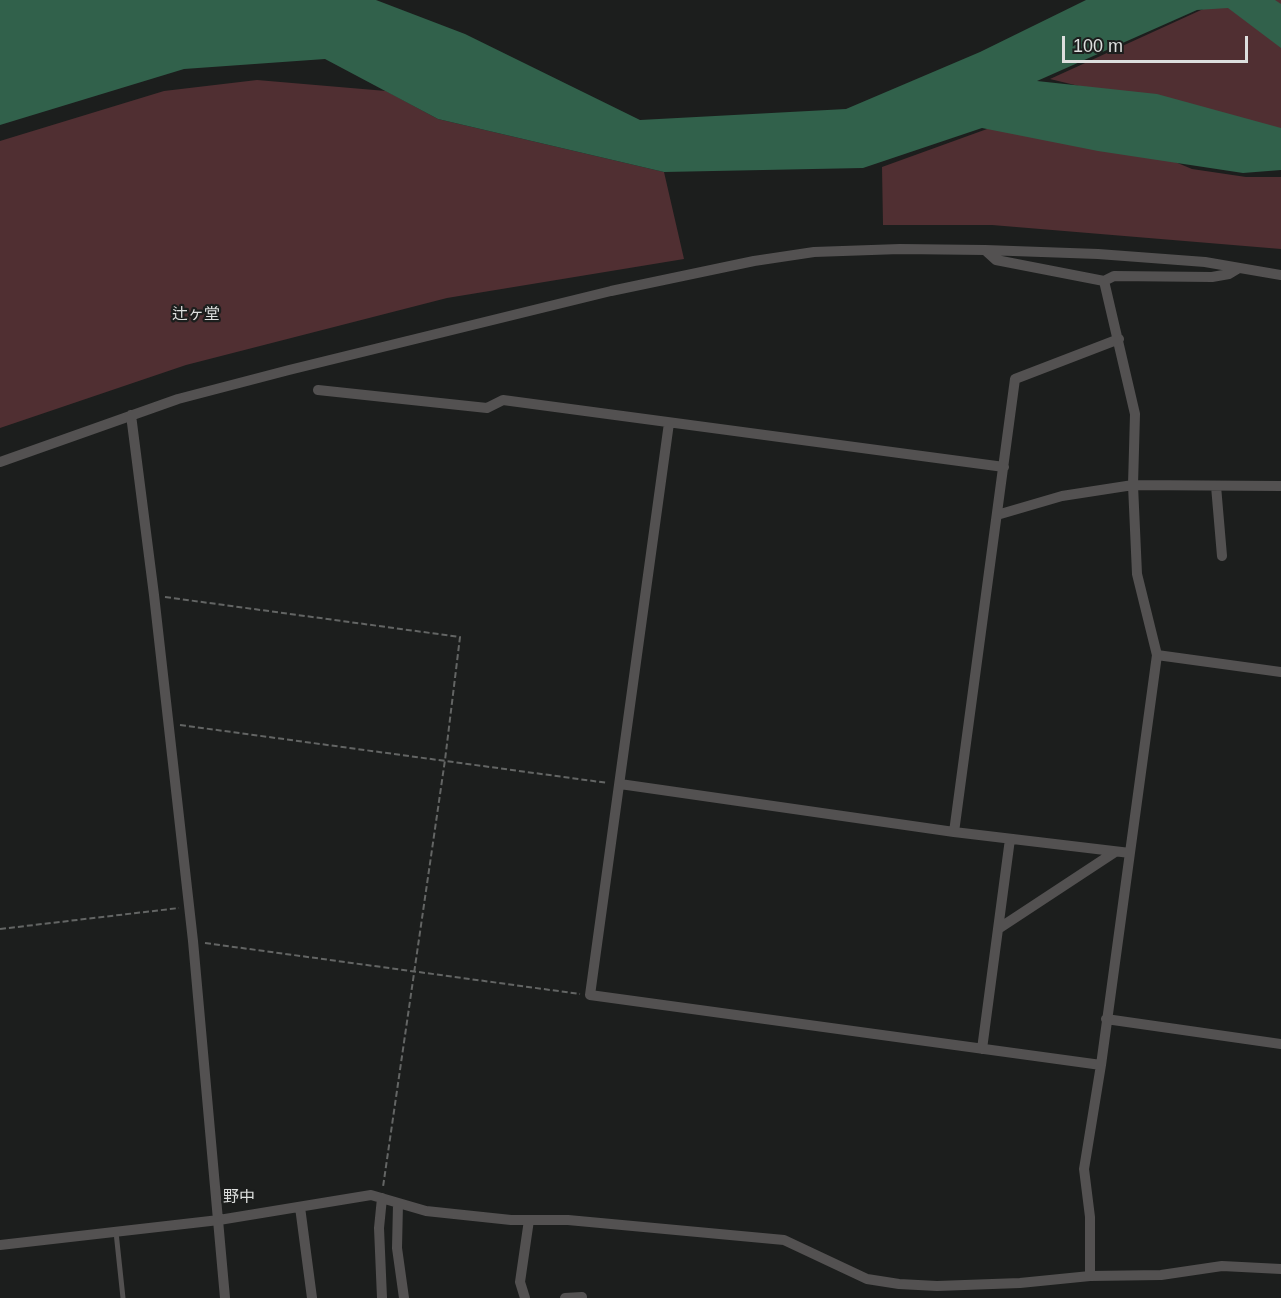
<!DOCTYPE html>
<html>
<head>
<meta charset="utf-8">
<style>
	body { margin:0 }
	#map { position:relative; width:1281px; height:1298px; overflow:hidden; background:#1c1e1d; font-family:Arial,sans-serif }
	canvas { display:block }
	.scale { position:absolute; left:1062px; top:36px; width:186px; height:27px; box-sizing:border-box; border:3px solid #dddfde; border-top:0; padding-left:8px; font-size:18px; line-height:21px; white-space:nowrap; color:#dddfde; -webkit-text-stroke:4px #1c1e1d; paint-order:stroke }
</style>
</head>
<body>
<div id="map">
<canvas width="1281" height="1298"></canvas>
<div class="scale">100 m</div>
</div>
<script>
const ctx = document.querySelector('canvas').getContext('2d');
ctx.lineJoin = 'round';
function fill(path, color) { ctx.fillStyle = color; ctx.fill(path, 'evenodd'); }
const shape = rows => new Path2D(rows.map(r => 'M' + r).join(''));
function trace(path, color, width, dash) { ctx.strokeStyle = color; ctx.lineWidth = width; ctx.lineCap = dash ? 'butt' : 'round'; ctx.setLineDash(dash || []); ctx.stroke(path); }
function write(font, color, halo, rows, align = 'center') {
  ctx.font = font + ' Arial,"Noto Sans JP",sans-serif'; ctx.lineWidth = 4.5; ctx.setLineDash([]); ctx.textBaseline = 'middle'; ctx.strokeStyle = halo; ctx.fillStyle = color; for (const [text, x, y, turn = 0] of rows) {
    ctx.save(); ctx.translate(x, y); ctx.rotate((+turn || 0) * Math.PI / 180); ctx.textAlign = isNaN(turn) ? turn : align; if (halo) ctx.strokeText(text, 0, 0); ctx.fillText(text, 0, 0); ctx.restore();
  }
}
fill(shape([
	[1223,0,1281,0,1281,135,1050,79],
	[257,80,386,91,438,119,664,172,684,259,447,298,186,365,0,428,0,141,164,91],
	[1034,112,1098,130,1192,169,1246,177,1281,177,1281,249,992,225,883,225,882,167]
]), '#502f32');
fill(shape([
	[0,0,376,0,465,34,640,120,846,109,980,52,1086,0,1275,0,1281,4,1281,48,1228,8,1197,10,1037,81,1157,94,1281,128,1281,170,1243,173,1098,151,982,128,863,168,664,172,438,119,325,59,184,69,0,125]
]), '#31614b');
trace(shape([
	[165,597,460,637,445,760,383,1187],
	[180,725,608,783],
	[0,929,179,908],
	[205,943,580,994]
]), '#636564', 2, [6, 3]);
trace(shape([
	[116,1232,123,1298]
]), '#535151', 5);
trace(shape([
	[985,250,996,260,1104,281,1135,414,1133,485,1137,574,1157,655,1101,1065,1084,1169,1090,1217,1090,1276],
	[1104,281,1114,276,1212,277,1229,274,1239,268],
	[318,390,487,408,503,400,1004,467],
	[131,415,154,595,193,941,225,1298],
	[669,423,590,995,1101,1065],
	[0,462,178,399,289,370,611,291,754,261,814,252,900,249,985,250,1098,254,1205,262,1281,275],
	[1216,486,1222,556],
	[997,515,1062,496,1133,485,1281,486],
	[1157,655,1281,672],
	[620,784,954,832,1130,853],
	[954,832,1015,379,1119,339],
	[998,929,1115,852],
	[1106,1019,1281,1044],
	[982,1049,1010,839],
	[382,1198,379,1228,382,1298],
	[398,1204,397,1248,404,1298],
	[300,1207,312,1298],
	[0,1245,219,1220,371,1195,426,1211,511,1220,568,1220,784,1240,867,1279,899,1284,937,1286,1020,1283,1090,1276,1161,1275,1222,1266,1281,1269],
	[525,1298,520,1282,529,1220],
	[565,1298,582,1297]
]), '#535151', 10);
write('16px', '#dddfde', '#1c1e1d', [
	["辻ヶ堂",196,315],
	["野中",239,1198]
]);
</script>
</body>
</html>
